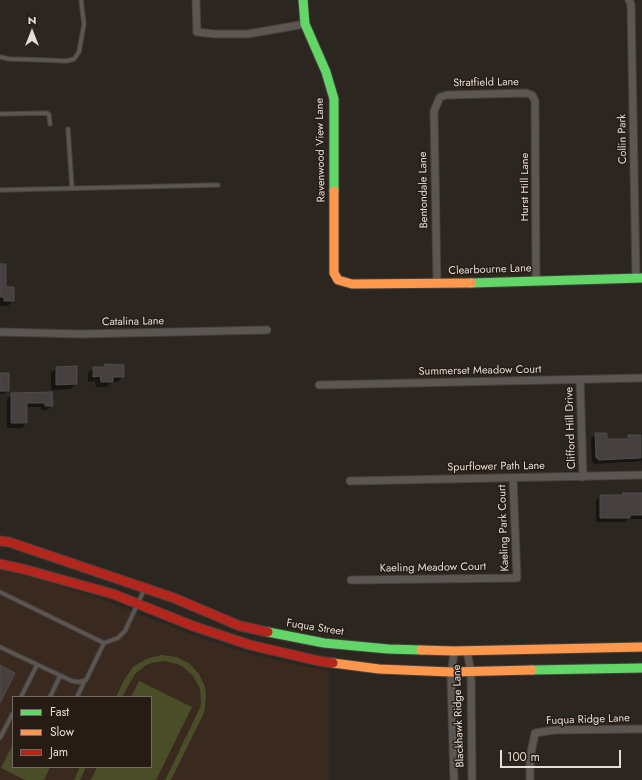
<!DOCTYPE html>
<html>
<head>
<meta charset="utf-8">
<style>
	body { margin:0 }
	#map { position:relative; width:642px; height:780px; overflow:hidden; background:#2c2621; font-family:Jost,sans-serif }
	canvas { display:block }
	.legend { position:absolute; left:12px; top:696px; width:140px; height:72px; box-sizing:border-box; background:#261c14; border:1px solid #726962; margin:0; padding:5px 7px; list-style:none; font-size:12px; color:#e5ddd8 }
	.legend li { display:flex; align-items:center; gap:8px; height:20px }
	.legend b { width:20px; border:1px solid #726962 }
	.north { position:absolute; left:12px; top:12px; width:40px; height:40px; -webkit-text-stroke:3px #261c14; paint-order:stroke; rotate:0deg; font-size:11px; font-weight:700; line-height:16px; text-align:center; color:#e5ddd8 }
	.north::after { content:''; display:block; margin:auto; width:14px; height:18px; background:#e5ddd8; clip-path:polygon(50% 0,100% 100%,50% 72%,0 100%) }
	.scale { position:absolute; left:500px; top:750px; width:121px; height:18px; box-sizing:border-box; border:2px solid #e5ddd8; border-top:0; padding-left:5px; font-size:12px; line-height:14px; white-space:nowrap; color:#e5ddd8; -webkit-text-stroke:3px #261c14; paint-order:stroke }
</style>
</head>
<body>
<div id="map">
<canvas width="642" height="780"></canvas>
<ul class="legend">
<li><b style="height:5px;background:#63d668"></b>Fast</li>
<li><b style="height:5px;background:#ff974d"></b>Slow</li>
<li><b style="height:5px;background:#b3261e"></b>Jam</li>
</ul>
<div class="north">N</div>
<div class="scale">100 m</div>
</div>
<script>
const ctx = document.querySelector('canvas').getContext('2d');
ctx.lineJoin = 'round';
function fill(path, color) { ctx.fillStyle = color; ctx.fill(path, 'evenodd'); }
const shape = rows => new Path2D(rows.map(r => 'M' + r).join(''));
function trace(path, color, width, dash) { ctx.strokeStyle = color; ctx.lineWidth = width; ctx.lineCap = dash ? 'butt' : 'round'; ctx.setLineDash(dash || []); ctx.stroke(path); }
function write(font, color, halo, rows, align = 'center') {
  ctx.font = font + ' Jost,sans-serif'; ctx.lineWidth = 3; ctx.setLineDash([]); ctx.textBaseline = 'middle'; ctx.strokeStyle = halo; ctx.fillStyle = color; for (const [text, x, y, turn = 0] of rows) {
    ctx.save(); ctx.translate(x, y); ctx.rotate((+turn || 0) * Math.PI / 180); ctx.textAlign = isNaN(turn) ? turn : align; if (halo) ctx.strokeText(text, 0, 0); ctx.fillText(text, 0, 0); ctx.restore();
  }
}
fill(shape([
	[0,569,52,583,98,598,179,630,219,644,258,656,329,671,330,780,0,780],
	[13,697,151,697,151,767,13,767]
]), '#39291e');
fill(shape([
	[161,655,177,657,190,664,199,674,205,687,206,694,205,708,203,715,171,780,165,780,200,708,201,702,200,688,193,676,183,667,177,664,164,661,151,663,145,666,135,674,122,697,116,697,124,680,133,667,146,659],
	[139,681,192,707,156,780,91,780,97,767,151,767,151,697,131,697],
	[13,744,13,767,50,767,44,780,25,780,1,768],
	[80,767,86,767,80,780,74,780]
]), '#494e29');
fill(shape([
	[0,266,5,288,13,300,8,306,0,306],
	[106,365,123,376,118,382,112,382,107,387,96,387,95,381,88,382,88,373,93,368,103,368],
	[76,367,76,384,71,389,51,390,51,373,56,368],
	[0,374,8,391,4,394,0,394,0,392,6,392,6,390,0,390],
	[51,393,52,405,47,410,41,410,41,407,26,407,26,423,22,428,7,428,7,399,12,394],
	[596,434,606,440,625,440,628,436,642,436,642,461,594,464,594,462,592,462,591,438],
	[642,494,642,519,628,519,625,522,596,522,596,501,600,496]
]), '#0007');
const building = shape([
	[0,264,6,264,6,287,14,287,14,301,4,301,4,297,0,297,0,264],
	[105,364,124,365,124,377,113,377,113,382,101,382,100,376,93,377,93,367,105,367,105,364],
	[77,366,77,384,56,385,56,367,77,366],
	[0,373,9,373,9,391,0,391,0,373],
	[52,392,53,406,45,406,45,403,27,403,27,423,11,423,11,393,52,392],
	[595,433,607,433,607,439,628,439,628,435,641,435,641,458,598,460,598,458,596,458,595,433],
	[623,493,642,493,642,515,630,515,630,518,600,518,600,495,623,495,623,493],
	[0,665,15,673,0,703,0,665]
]);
fill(building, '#464040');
trace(building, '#514c4b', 1);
const lane = shape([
	[0,57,9,59,46,60,66,61,74,59,79,52,84,24,81,0],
	[0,114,47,113,49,115,50,124],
	[68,129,72,188],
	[0,190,218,185],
	[0,592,104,643,118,638,125,631,144,590],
	[0,647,72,681,79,682,86,680,104,643],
	[21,697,37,665],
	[50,697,60,676],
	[77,697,85,680],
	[0,738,13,713]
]);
const street = shape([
	[196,0,197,32,215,34,248,34,305,24],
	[629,0,631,4,636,278],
	[437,284,434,111,440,97,447,95,526,93,532,95,535,101,536,281],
	[0,332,81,334,267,330],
	[580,380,583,477],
	[319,385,642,378],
	[350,481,642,475],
	[351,580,517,578,513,478],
	[454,651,451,679,454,780],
	[467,651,471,672,472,780],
	[530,780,530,758,535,733,555,730,642,729]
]);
const fast = shape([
	[303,0,305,24,326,72,334,99,334,191],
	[471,283,642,278],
	[268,632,324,643,388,649,421,650],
	[532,670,642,668]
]);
const slow = shape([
	[334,191,334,273,338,280,352,284,471,283],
	[421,650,454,651,642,647],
	[333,663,379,669,451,672,532,670]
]);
const jam = shape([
	[0,541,9,542,174,598,240,626,268,632],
	[0,564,23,569,113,594,193,626,250,645,319,661,333,663]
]);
trace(lane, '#46403d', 5.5);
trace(street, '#46403d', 9);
trace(fast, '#46403d', 11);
trace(slow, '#46403d', 11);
trace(jam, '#46403d', 11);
trace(lane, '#5b5652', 3.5);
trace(street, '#5b5652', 7);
trace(fast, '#63d668', 9);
trace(slow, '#ff974d', 9);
trace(jam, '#b3261e', 9);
write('11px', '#e5ddd8', '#261c14', [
	["Stratfield Lane",486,83,-1],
	["Collin Park",623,139,-91],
	["Ravenwood View Lane",321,150,-91],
	["Hurst Hill Lane",525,187,-90],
	["Bentondale Lane",424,190,-91],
	["Clearbourne Lane",490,270,-2],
	["Catalina Lane",133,322,-1],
	["Summerset Meadow Court",480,371,-1],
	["Clifford Hill Drive",571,428,-92],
	["Spurflower Path Lane",496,467,-1],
	["Kaeling Park Court",504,528,-92],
	["Kaeling Meadow Court",433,568,-1],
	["Fuqua Street",315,628,9],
	["Blackhawk Ridge Lane",459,716,-92],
	["Fuqua Ridge Lane",588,720,-2]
]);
</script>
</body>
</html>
